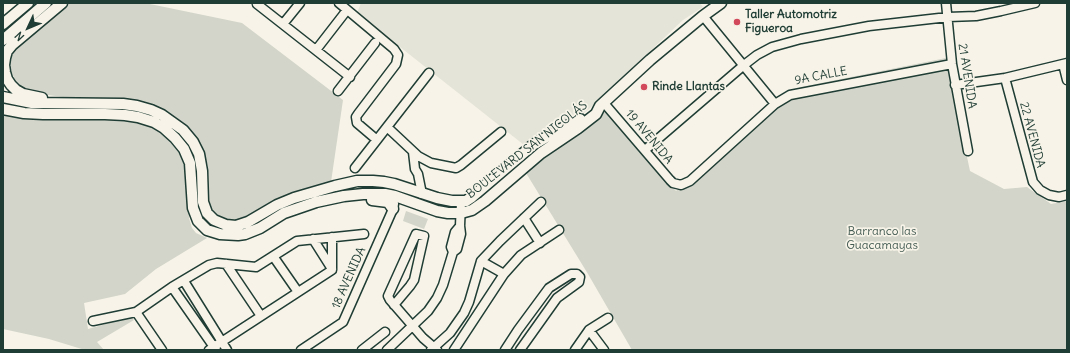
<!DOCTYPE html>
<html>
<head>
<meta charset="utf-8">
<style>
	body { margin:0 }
	#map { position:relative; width:1070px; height:353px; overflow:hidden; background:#f7f3e8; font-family:Delius,sans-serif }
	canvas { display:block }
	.frame { position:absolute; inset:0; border:4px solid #1f3d34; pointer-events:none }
	.north { position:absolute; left:8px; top:8px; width:40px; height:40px; -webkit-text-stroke:3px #f7f3e8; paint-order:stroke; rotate:226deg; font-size:11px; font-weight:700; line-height:16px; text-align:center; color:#1f3d34 }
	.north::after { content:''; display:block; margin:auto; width:14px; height:18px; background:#1f3d34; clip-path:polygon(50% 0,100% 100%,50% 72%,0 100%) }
</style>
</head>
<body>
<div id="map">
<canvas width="1070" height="353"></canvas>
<div class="frame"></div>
<div class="north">N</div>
</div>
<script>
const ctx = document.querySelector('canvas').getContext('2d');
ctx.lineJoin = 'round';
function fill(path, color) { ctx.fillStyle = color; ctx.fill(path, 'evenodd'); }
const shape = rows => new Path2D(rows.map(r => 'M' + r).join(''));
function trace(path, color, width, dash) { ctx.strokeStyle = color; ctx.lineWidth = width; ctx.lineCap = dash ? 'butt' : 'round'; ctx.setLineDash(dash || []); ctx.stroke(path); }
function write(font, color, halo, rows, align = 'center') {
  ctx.font = font + ' Delius,sans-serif'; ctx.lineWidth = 3.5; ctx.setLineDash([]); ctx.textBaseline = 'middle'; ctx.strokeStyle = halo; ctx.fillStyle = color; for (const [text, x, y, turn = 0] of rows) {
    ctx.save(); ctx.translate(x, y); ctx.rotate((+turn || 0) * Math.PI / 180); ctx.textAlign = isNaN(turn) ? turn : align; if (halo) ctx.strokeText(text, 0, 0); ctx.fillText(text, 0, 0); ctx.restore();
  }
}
fill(shape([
	[361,3,700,3,703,7,683,20,588,110,572,122,545,131,524,145,357,13]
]), '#e5e4d9');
fill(shape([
	[69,3,145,3,242,23,343,100,331,182,244,220,234,223,225,221,216,216,211,210,209,204,208,166,202,148,192,133,178,120,162,110,141,101,124,99,77,99,41,94,26,91,16,84,10,67,10,59,14,51],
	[946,58,970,171,1004,189,1027,187,1051,204,1067,201,1067,350,632,350,588,274,526,173,606,111,676,191,731,142,783,97,801,87],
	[3,113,33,119,117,118,139,121,165,132,184,155,187,166,189,218,192,228,196,233,207,238,156,269,125,294,84,303,88,329,131,317,134,320,97,342,104,350,85,350,49,339,3,329],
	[406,211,428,219,424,229,403,221]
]), '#d3d5ca');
const minor = shape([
	[339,3,394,49,398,55,396,64,358,114,356,117,357,123,377,140],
	[946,3,952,64,968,151],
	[257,4,350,77],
	[703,16,775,104],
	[283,24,300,3],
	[316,50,347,10],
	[1063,64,1067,80],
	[1005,78,1033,182,1040,190,1049,195,1059,197,1067,195],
	[955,85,1005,78,1067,63],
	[338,91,375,43],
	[604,103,670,180,673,183,681,185,690,181,775,104,790,95,952,64],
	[387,127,418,156,431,163,456,168,461,165,501,132],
	[645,150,744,65,757,55,772,47,801,39,869,26,948,17,976,16,1001,11,1035,3],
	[413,152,415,169,418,174,422,194],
	[355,168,429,73],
	[524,218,540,243],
	[313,239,332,269],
	[453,252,457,249,461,234,460,226,461,202],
	[273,256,298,292],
	[481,261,504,274],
	[226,264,261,316],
	[184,281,227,350],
	[172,287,216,350],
	[394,305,410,286,414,280,424,236,416,234,388,296,390,300,423,338,437,350],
	[136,312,162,350],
	[93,321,136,312,172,287,209,265,217,263,256,267,297,241,364,234],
	[589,330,604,350],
	[209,350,332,270,332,237],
	[301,350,343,322,393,209,394,204],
	[362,350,385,332],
	[387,350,428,311,437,298,443,285,453,252,451,247,455,232,460,226],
	[431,350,450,333,464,313,469,302,481,261,500,241,541,202],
	[454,350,504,274,521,255,559,230],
	[505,350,518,330,549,288,571,274,577,274,580,277,579,282,557,298,520,350],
	[575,350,589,330,608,318]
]);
const major = shape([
	[3,24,28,3],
	[3,40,46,3],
	[3,97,32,103,123,104,137,106,151,110,162,115,183,130,193,142,199,154,202,171,203,202,207,213,214,220,226,225,236,226,248,222,277,205,294,198,335,186,357,181,373,181,384,182,394,184,437,198,452,201,466,201,472,197,533,145,557,131,575,122,580,119],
	[42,98,23,94,16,90,11,85,7,79,5,72,4,65,5,58,7,51,12,45,62,3],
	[3,109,24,113,43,114,105,114,125,115,138,117,154,122,164,128,175,138,184,149,190,163,193,208,198,221,207,230,220,234,238,235,245,234,260,228,284,213,316,202,344,196,363,194,385,194,395,196,437,211,448,213,461,213,472,210,485,201,541,153,578,128,596,114,600,106,650,60,703,16,721,3],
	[372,200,388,202,393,209]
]);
trace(minor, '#1f3d34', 11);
trace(major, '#1f3d34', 13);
trace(minor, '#f7f3e8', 8);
trace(major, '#f7f3e8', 10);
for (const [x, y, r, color] of [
	[737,22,4,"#d1495b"],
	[644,87,4,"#d1495b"]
]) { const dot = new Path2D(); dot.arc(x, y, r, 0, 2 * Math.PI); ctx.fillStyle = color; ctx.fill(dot); trace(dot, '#f7f3e8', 1.5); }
write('bold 12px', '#1f3d34', '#f7f3e8', [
	["Taller Automotriz",745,15],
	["Figueroa",745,29],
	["Rinde Llantas",652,87]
], 'left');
write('12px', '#1f3d34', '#f7f3e8', [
	["9A CALLE",821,76,-11],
	["21 AVENIDA",967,76,81],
	["22 AVENIDA",1032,135,75],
	["19 AVENIDA",649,137,50],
	["BOULEVARD SAN NICOLÁS",527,150,-38],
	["18 AVENIDA",349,278,-66]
]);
write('12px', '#435b52', '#f7f3e8', [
	["Barranco las",882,232],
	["Guacamayas",882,246]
]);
</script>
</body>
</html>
